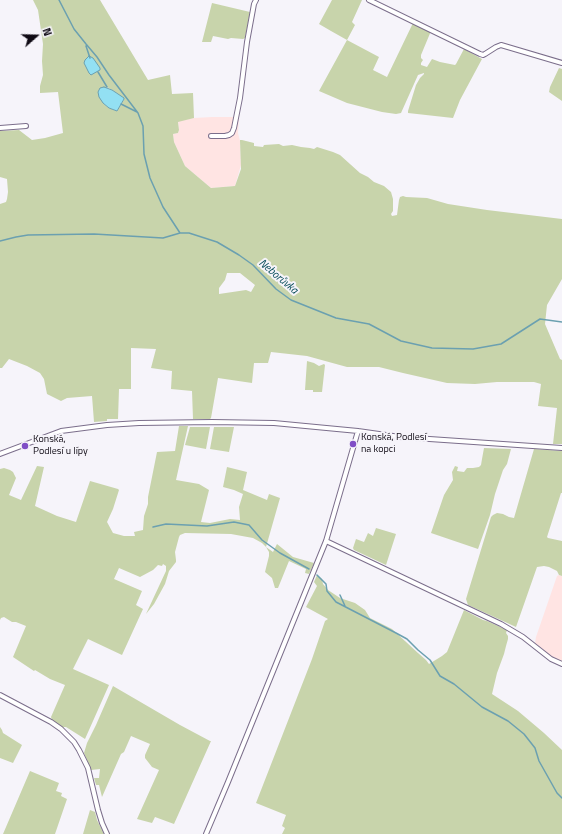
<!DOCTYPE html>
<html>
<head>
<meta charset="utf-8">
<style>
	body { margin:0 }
	#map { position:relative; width:562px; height:834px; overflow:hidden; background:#f6f4fa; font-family:"Titillium Web",sans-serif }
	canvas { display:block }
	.north { position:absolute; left:16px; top:16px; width:40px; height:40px; -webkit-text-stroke:3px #f6f4fa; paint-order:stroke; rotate:70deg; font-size:11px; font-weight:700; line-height:16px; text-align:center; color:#0f0a14 }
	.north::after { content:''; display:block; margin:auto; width:14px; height:18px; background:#0f0a14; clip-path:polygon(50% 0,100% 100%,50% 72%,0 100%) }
</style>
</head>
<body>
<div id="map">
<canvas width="562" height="834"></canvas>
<div class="north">N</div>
</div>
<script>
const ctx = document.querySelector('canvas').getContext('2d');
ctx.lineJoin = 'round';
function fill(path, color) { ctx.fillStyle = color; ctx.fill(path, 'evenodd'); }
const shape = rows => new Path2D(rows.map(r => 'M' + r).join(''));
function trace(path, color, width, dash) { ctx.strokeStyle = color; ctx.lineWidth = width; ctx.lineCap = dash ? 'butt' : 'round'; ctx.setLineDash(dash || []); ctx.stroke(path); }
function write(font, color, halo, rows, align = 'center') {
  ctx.font = font + ' "Titillium Web",sans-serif'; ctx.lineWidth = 4; ctx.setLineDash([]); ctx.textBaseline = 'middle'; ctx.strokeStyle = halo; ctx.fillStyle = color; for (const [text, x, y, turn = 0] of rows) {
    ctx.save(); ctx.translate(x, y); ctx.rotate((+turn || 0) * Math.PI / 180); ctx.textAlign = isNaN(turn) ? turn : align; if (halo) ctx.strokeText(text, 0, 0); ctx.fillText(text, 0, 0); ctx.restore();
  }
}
fill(shape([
	[212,117,239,117,238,133,240,141,241,165,235,186,211,188,185,166,174,142,173,134,178,133,179,130,178,121,194,118],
	[559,575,562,576,562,661,551,656,535,643,536,637,557,576]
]), '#ffe4e3');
fill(shape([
	[33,0,100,0,148,80,170,75,172,94,193,93,194,118,178,122,179,130,178,133,173,134,174,142,185,166,211,188,235,186,241,169,240,141,240,140,242,140,254,143,254,146,263,147,264,145,279,144,283,146,292,145,301,147,310,148,314,149,317,147,333,152,340,155,360,173,368,177,374,182,384,186,391,192,393,199,393,211,391,214,392,216,397,215,399,200,400,197,403,196,406,197,427,198,448,204,487,210,562,219,562,279,547,305,545,324,560,359,562,360,562,444,553,444,557,408,538,406,541,384,534,382,497,382,475,384,447,383,403,373,379,367,347,367,307,356,271,352,268,363,254,363,252,383,218,378,211,418,210,419,193,419,192,391,171,389,172,371,151,368,156,349,131,348,131,389,119,389,118,419,107,419,107,421,94,422,92,396,67,398,61,401,47,394,44,379,40,373,27,366,9,359,2,368,0,368,0,204,6,202,7,199,8,192,7,179,0,177,0,131,19,130,32,140,45,138,63,133,58,92,40,93,40,86,43,75,42,61,43,44,38,10],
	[107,87,112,90,124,99,117,111,109,108,103,103],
	[227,273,240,273,255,285,251,292,246,290,219,294,219,288,225,280],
	[332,0,362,0,352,22,355,25,347,40,379,57,373,70,387,77,413,23,431,31,421,55,421,58,423,60,421,63,421,65,427,67,432,59,440,62,455,65,456,64,464,49,482,59,460,100,453,118,408,113,408,111,416,85,420,78,424,74,424,73,418,75,401,113,396,114,382,112,347,103,319,91,347,40,331,31,319,24],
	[212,3,250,12,245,38,243,39,231,38,228,39,213,36,211,42,202,42],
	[559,68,562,69,562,101,549,92,550,87],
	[307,361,314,363,319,366,324,364,325,365,322,392,313,392,313,390,305,390],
	[179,426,188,426,176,480,199,484,209,490,201,522,210,523,230,519,240,520,239,507,243,494,234,490,223,487,227,467,247,472,243,490,267,500,269,494,280,498,266,547,273,552,277,544,293,557,314,563,309,574,305,573,306,569,289,561,278,588,275,588,272,578,265,572,269,556,269,552,266,547,262,543,253,538,231,534,185,533,180,535,179,537,175,552,176,560,176,562,169,571,165,584,154,604,146,614,166,571,166,566,163,564,162,566,158,565,153,570,140,577,119,568,114,579,142,591,136,605,143,609,122,655,88,639,73,669,109,685,85,739,66,727,64,727,63,729,52,720,51,717,65,685,50,679,35,670,34,671,13,657,26,626,16,622,12,622,4,617,1,618,0,620,0,469,4,468,10,470,13,472,16,478,9,495,21,500,37,466,44,467,35,506,57,516,76,522,90,481,118,489,119,490,113,509,107,522,113,533,124,536,135,536,134,532,143,530,144,516,148,504,148,497,157,452,175,451],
	[190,427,210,427,206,449,185,445],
	[214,427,234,427,229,452,210,449],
	[484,448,511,449,507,464,503,470,495,494,490,515,478,549,431,533,444,495,453,480,452,472,455,466,458,467,457,471,464,472,467,468,473,468,479,467,481,465,482,459],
	[534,449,562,451,562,493,561,493,547,537,548,538,562,541,562,576,559,575,557,571,549,567,544,566,537,567,516,627,468,605,466,599,491,517,493,515,497,513,503,514,509,517,514,518],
	[376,528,396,534,386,565,354,550,353,548,356,539,364,542,368,533,373,536],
	[317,575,322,579,323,584,328,590,340,598,355,603,365,610,370,618,392,629,418,653,426,660,429,664,442,656,447,652,464,610,483,620,487,621,507,630,506,633,508,636,508,639,506,646,504,654,497,673,492,694,518,711,544,733,562,750,562,834,282,834,285,828,282,826,286,815,256,803,312,659,325,621,328,619,306,607,317,586,314,582],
	[113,686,180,725,210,741,211,741,174,824,155,817,152,823,137,819,159,770,152,767,145,758,145,755,150,744,131,736,124,752,121,754,102,797,99,785,96,785,94,778,99,778,100,769,91,770,84,753,87,743,96,725],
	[0,727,2,730,3,733,22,745,13,763,0,758],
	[30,771,59,783,56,791,62,793,61,796,67,799,55,834,3,834],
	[90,810,95,812,97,820,104,834,83,834]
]), '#c8d4ab');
const water = shape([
	[89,56,93,58,100,68,100,70,98,71,91,75,89,73,84,63,85,60,89,56],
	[104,87,112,90,124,98,124,99,117,111,109,108,103,103,99,97,98,92,100,88,104,87]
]);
fill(water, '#93e0f3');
trace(water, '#6ba0b0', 1);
trace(shape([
	[59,0,74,29,86,44,97,57,109,75,138,113,143,126,144,154,150,178,163,207,180,233],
	[86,46,90,58],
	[98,72,107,87],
	[121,104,137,112],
	[0,241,16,237,28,235,94,234,163,238,180,233,189,233,217,242,239,255,253,265,276,289,291,300,336,318,369,324,401,341,432,348,473,349,501,344,540,319,562,322],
	[153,527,166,524,207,526,234,522,249,525,262,540,280,553,309,569],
	[317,575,326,584,327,591,336,602,396,633,407,639,418,650,430,660,440,676,454,684,482,707,508,721,524,734,535,748,539,761,557,793,562,798],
	[340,595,345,606]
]), '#6ba0b0', 1.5);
const street = shape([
	[369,0,480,54,483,55,485,54,496,47,501,45,562,63],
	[0,128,26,126],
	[211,136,225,136,229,135,232,133,234,128,240,98,247,42,254,4,256,0],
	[0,454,61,431,107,425,139,423,212,422,274,423,358,431,400,437,562,448],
	[326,541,501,624,523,637,551,659,562,664],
	[0,695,51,722,61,729,74,742,79,750,88,768,98,810,102,823,107,834],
	[206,834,228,782,326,541,358,431]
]);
trace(street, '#7b6e8b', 6);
trace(street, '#fff', 4);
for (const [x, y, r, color] of [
	[353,444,4,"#804ec6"],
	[25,446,4,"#804ec6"]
]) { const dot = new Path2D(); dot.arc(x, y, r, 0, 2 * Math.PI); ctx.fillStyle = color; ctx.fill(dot); trace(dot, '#f6f4fa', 1.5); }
write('10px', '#0f0a14', '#f6f4fa', [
	["Konská, Podlesí",361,438],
	["na kopci",361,450],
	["Konská,",33,440],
	["Podlesí u lípy",33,452]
], 'left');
write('italic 11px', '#074d5a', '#f6f4fa', [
	["Neborůvka",278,277,40]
]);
</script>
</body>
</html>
